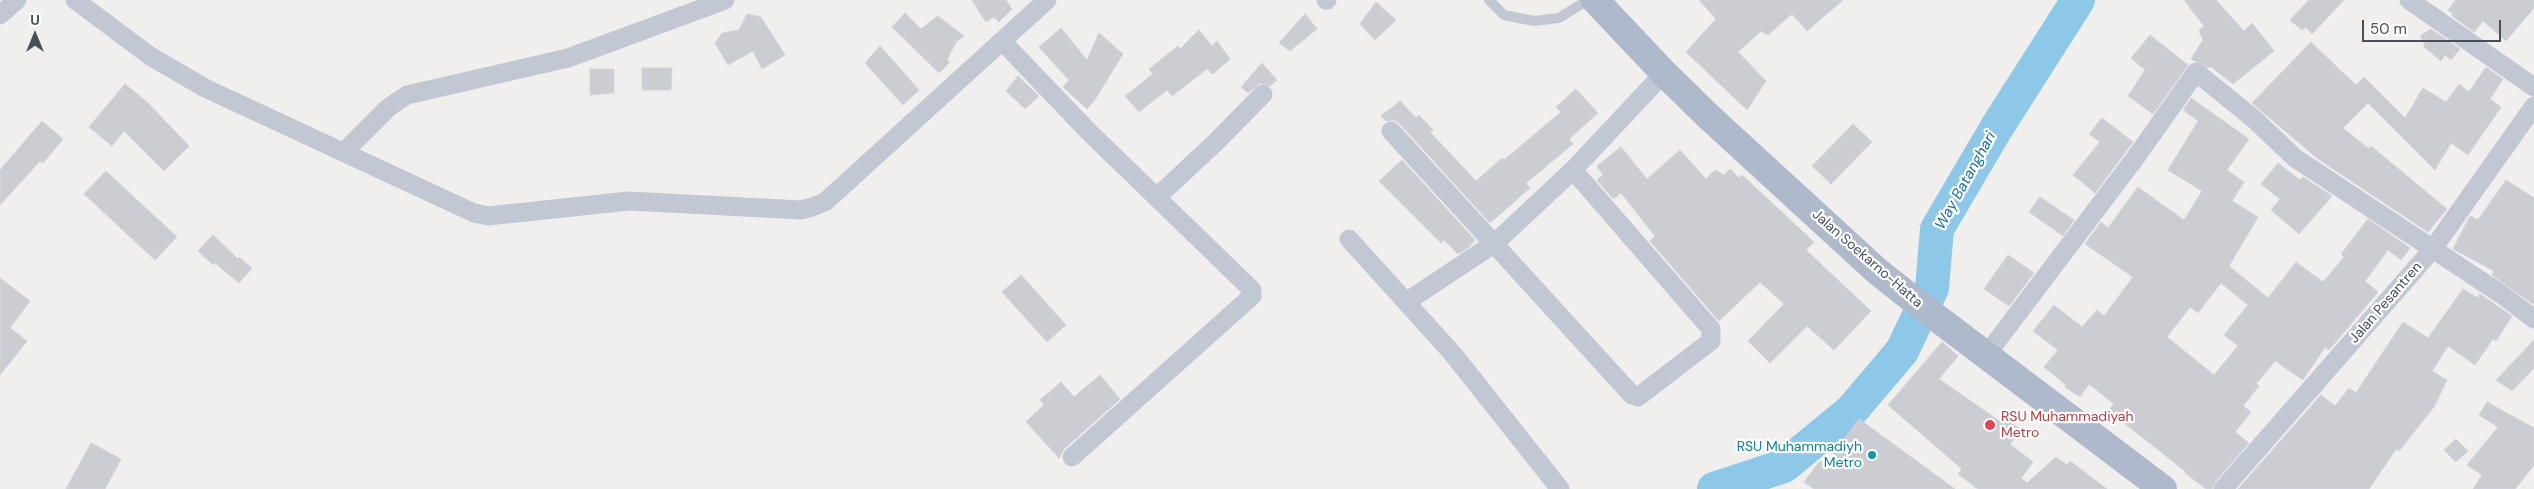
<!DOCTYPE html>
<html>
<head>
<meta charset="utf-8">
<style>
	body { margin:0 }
	#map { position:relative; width:2534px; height:489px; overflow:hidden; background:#f1efee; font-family:"DM Sans",sans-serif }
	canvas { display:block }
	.north { position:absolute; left:10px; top:10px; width:50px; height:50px; -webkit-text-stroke:4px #fff; paint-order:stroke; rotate:0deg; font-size:14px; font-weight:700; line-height:20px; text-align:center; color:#474f5b }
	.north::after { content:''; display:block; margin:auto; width:18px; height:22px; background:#474f5b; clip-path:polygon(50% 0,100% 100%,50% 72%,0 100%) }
	.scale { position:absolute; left:2362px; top:20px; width:139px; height:22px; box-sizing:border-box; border:2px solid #474f5b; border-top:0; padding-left:6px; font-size:15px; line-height:18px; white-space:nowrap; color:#474f5b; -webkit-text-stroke:4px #fff; paint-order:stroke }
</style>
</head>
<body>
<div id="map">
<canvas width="2534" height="489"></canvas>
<div class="north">U</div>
<div class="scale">50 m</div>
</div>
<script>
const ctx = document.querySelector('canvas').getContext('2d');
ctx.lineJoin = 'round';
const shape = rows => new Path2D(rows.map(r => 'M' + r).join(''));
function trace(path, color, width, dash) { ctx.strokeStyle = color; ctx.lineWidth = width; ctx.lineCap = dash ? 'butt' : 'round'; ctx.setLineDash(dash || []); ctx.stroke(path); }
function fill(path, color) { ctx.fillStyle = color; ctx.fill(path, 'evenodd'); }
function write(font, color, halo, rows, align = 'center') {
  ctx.font = font + ' "DM Sans",sans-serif'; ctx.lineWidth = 4.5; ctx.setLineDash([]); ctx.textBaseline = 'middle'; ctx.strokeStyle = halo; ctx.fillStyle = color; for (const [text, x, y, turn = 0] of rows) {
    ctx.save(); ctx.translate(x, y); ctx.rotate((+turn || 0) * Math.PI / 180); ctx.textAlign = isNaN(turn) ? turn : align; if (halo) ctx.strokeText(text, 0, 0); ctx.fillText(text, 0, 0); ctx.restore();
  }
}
trace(shape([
	[1714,489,1784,466,1852,410,1902,351,1932,288,1937,229,1997,127,2078,0]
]), '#8dc8e8', 34);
const building = shape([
	[972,0,1006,0,1012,9,999,22,994,17,986,22,972,0],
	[1699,0,1843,0,1807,31,1792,14,1768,35,1761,31,1738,52,1766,81,1747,110,1686,52,1716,19,1699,0],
	[2184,0,2216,0,2244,31,2252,23,2274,51,2233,84,2210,66,2209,68,2191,59,2203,40,2199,31,2204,26,2184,0],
	[2309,0,2344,0,2312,34,2306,27,2302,30,2290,20,2309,0],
	[2456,0,2534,0,2534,8,2506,41,2483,21,2474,32,2451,15,2454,14,2448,10,2456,0],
	[1376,2,1396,20,1375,40,1360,24,1376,2],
	[905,13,921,29,938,16,964,36,956,42,947,60,950,62,939,73,892,27,905,13],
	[747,14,761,17,785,55,762,69,753,51,728,65,715,43,722,33,739,30,747,14],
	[1305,14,1317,29,1290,51,1279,43,1305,14],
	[1061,28,1087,60,1099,33,1123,54,1094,101,1087,109,1063,87,1069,80,1039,47,1061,28],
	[2431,29,2460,49,2451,60,2445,55,2441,61,2423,46,2425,44,2420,36,2431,29],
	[1199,30,1212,46,1217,41,1230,59,1213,74,1207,69,1172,96,1167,90,1139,112,1125,96,1153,74,1149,69,1178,46,1180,49,1199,30],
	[2150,35,2188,65,2153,114,2128,96,2145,70,2131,58,2150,35],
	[2311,42,2356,85,2364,77,2405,118,2423,88,2446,102,2459,84,2469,92,2486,67,2503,79,2490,99,2501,107,2468,155,2451,143,2435,170,2368,103,2343,128,2369,149,2371,146,2447,209,2428,232,2318,159,2252,103,2311,42],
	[880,46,919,90,903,105,865,63,880,46],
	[1262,63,1277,80,1270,86,1260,83,1248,93,1241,87,1262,63],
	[642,68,672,68,671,90,642,90,642,68],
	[590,69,614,69,614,93,590,95,590,69],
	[1018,76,1039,96,1025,109,1006,91,1018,76],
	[125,84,148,103,189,146,164,171,124,131,112,146,89,127,125,84],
	[1576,89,1598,113,1569,139,1573,144,1526,183,1530,188,1490,223,1399,123,1394,120,1386,121,1381,116,1400,101,1416,118,1419,115,1433,130,1430,132,1476,181,1502,158,1504,160,1561,112,1556,107,1576,89],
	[2191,98,2249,139,2227,170,2244,182,2232,201,2258,217,2229,266,2268,298,2296,262,2323,282,2344,257,2341,254,2368,219,2410,248,2401,260,2388,250,2365,281,2378,292,2329,350,2325,347,2303,380,2275,361,2256,384,2259,386,2243,406,2251,412,2235,432,2249,443,2215,482,2212,489,2206,489,2185,473,2186,472,2108,410,2114,404,2089,384,2080,397,2065,387,2066,385,2044,367,2058,350,2033,331,2054,305,2082,327,2097,310,2104,316,2133,277,2085,244,2101,222,2108,228,2138,187,2184,220,2202,191,2168,170,2198,121,2183,110,2191,98],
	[2221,283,2248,305,2224,335,2238,346,2214,375,2167,337,2190,307,2198,313,2221,283],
	[2102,118,2133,142,2095,193,2073,175,2100,142,2089,134,2102,118],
	[42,121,63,139,43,163,40,161,0,205,0,170,42,121],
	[1853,124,1872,142,1831,184,1812,166,1853,124],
	[1621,147,1647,179,1680,150,1706,179,1715,170,1724,175,1730,169,1739,178,1742,175,1814,242,1806,250,1871,311,1834,350,1807,326,1770,363,1748,341,1784,304,1760,282,1719,321,1650,241,1655,236,1621,193,1613,199,1597,180,1603,175,1597,166,1621,147],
	[1402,160,1475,240,1468,248,1458,254,1444,240,1441,243,1379,181,1402,160],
	[2278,163,2300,180,2303,177,2332,196,2299,234,2271,210,2280,199,2261,184,2278,163],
	[106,171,177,237,155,260,84,194,106,171],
	[2506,180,2534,198,2534,305,2492,275,2494,271,2453,249,2470,216,2478,220,2506,180],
	[2040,197,2074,220,2063,236,2029,212,2040,197],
	[213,235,238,259,239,257,252,268,239,283,215,263,213,265,198,251,213,235],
	[2008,255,2034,273,2009,306,1984,289,2008,255],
	[1021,275,1066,325,1047,342,1002,292,1021,275],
	[0,278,30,301,10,328,27,341,0,375,0,278],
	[2463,289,2478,298,2480,294,2512,316,2496,341,2493,339,2475,365,2448,346,2432,371,2447,380,2434,407,2399,451,2396,449,2369,489,2238,489,2321,395,2335,406,2349,388,2356,393,2403,322,2428,338,2463,289],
	[2534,340,2534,368,2512,391,2496,380,2534,340],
	[1942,342,1958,356,1939,379,2001,422,2004,417,2021,430,2010,444,2033,462,2021,478,2027,483,2056,457,2067,465,2070,461,2107,489,1978,489,1958,474,1962,469,1888,405,1942,342],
	[1100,375,1120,399,1064,449,1059,458,1026,422,1044,405,1040,400,1061,382,1074,397,1100,375],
	[2487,402,2534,428,2534,465,2515,489,2473,489,2482,475,2467,465,2498,427,2479,415,2487,402],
	[1859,419,1955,489,1814,489,1804,482,1820,461,1825,465,1859,419],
	[2456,439,2468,451,2456,462,2444,450,2456,439],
	[91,443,121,459,105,489,66,489,91,443]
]);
fill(building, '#cbcdd3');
trace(building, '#d2d3da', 1);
trace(shape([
	[1489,0,1504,15,1534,21,1559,18,1588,0]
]), '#c2c8d3', 10);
trace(shape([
	[75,0,150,56,205,88,474,213,488,216,629,201,801,210,812,207,825,202,1047,0],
	[1326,0,1327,0],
	[2409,0,2534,87],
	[0,15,17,0],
	[1002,41,1088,131,1252,290,1252,296,1072,457],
	[1391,131,1632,395,1638,397,1711,341,1711,329,1573,170],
	[344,152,388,108,407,95,568,58,725,0],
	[1157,197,1217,141,1263,94],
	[1349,239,1453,354,1560,489],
	[1406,302,1495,243,1573,170,1664,73],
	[1987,354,2136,157,2196,72,2254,119,2295,158,2501,294,2534,319],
	[2223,489,2432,250,2534,106]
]), '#c2c8d3', 19);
trace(shape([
	[1595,0,1664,73,1708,116,1877,271,1925,309,2163,489]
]), '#afb9cc', 28);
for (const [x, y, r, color] of [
	[1990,425,6,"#e0444e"],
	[1872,455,5,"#0f9aa8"]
]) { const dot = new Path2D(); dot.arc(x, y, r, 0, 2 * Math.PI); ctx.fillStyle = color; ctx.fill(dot); trace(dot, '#fff', 2); }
write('14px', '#474f5b', '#fff', [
	["Jalan Soekarno-Hatta",1867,259,41],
	["Jalan Pesantren",2386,303,-49]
]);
write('14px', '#be3a42', '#fff', [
	["RSU Muhammadiyah",2001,417],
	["Metro",2001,433]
], 'left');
write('14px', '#0d838f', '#fff', [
	["RSU Muhammadiyh",1862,447],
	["Metro",1862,463]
], 'right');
write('italic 15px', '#1270a3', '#fff', [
	["Way Batanghari",1966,181,-61]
]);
</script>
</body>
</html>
